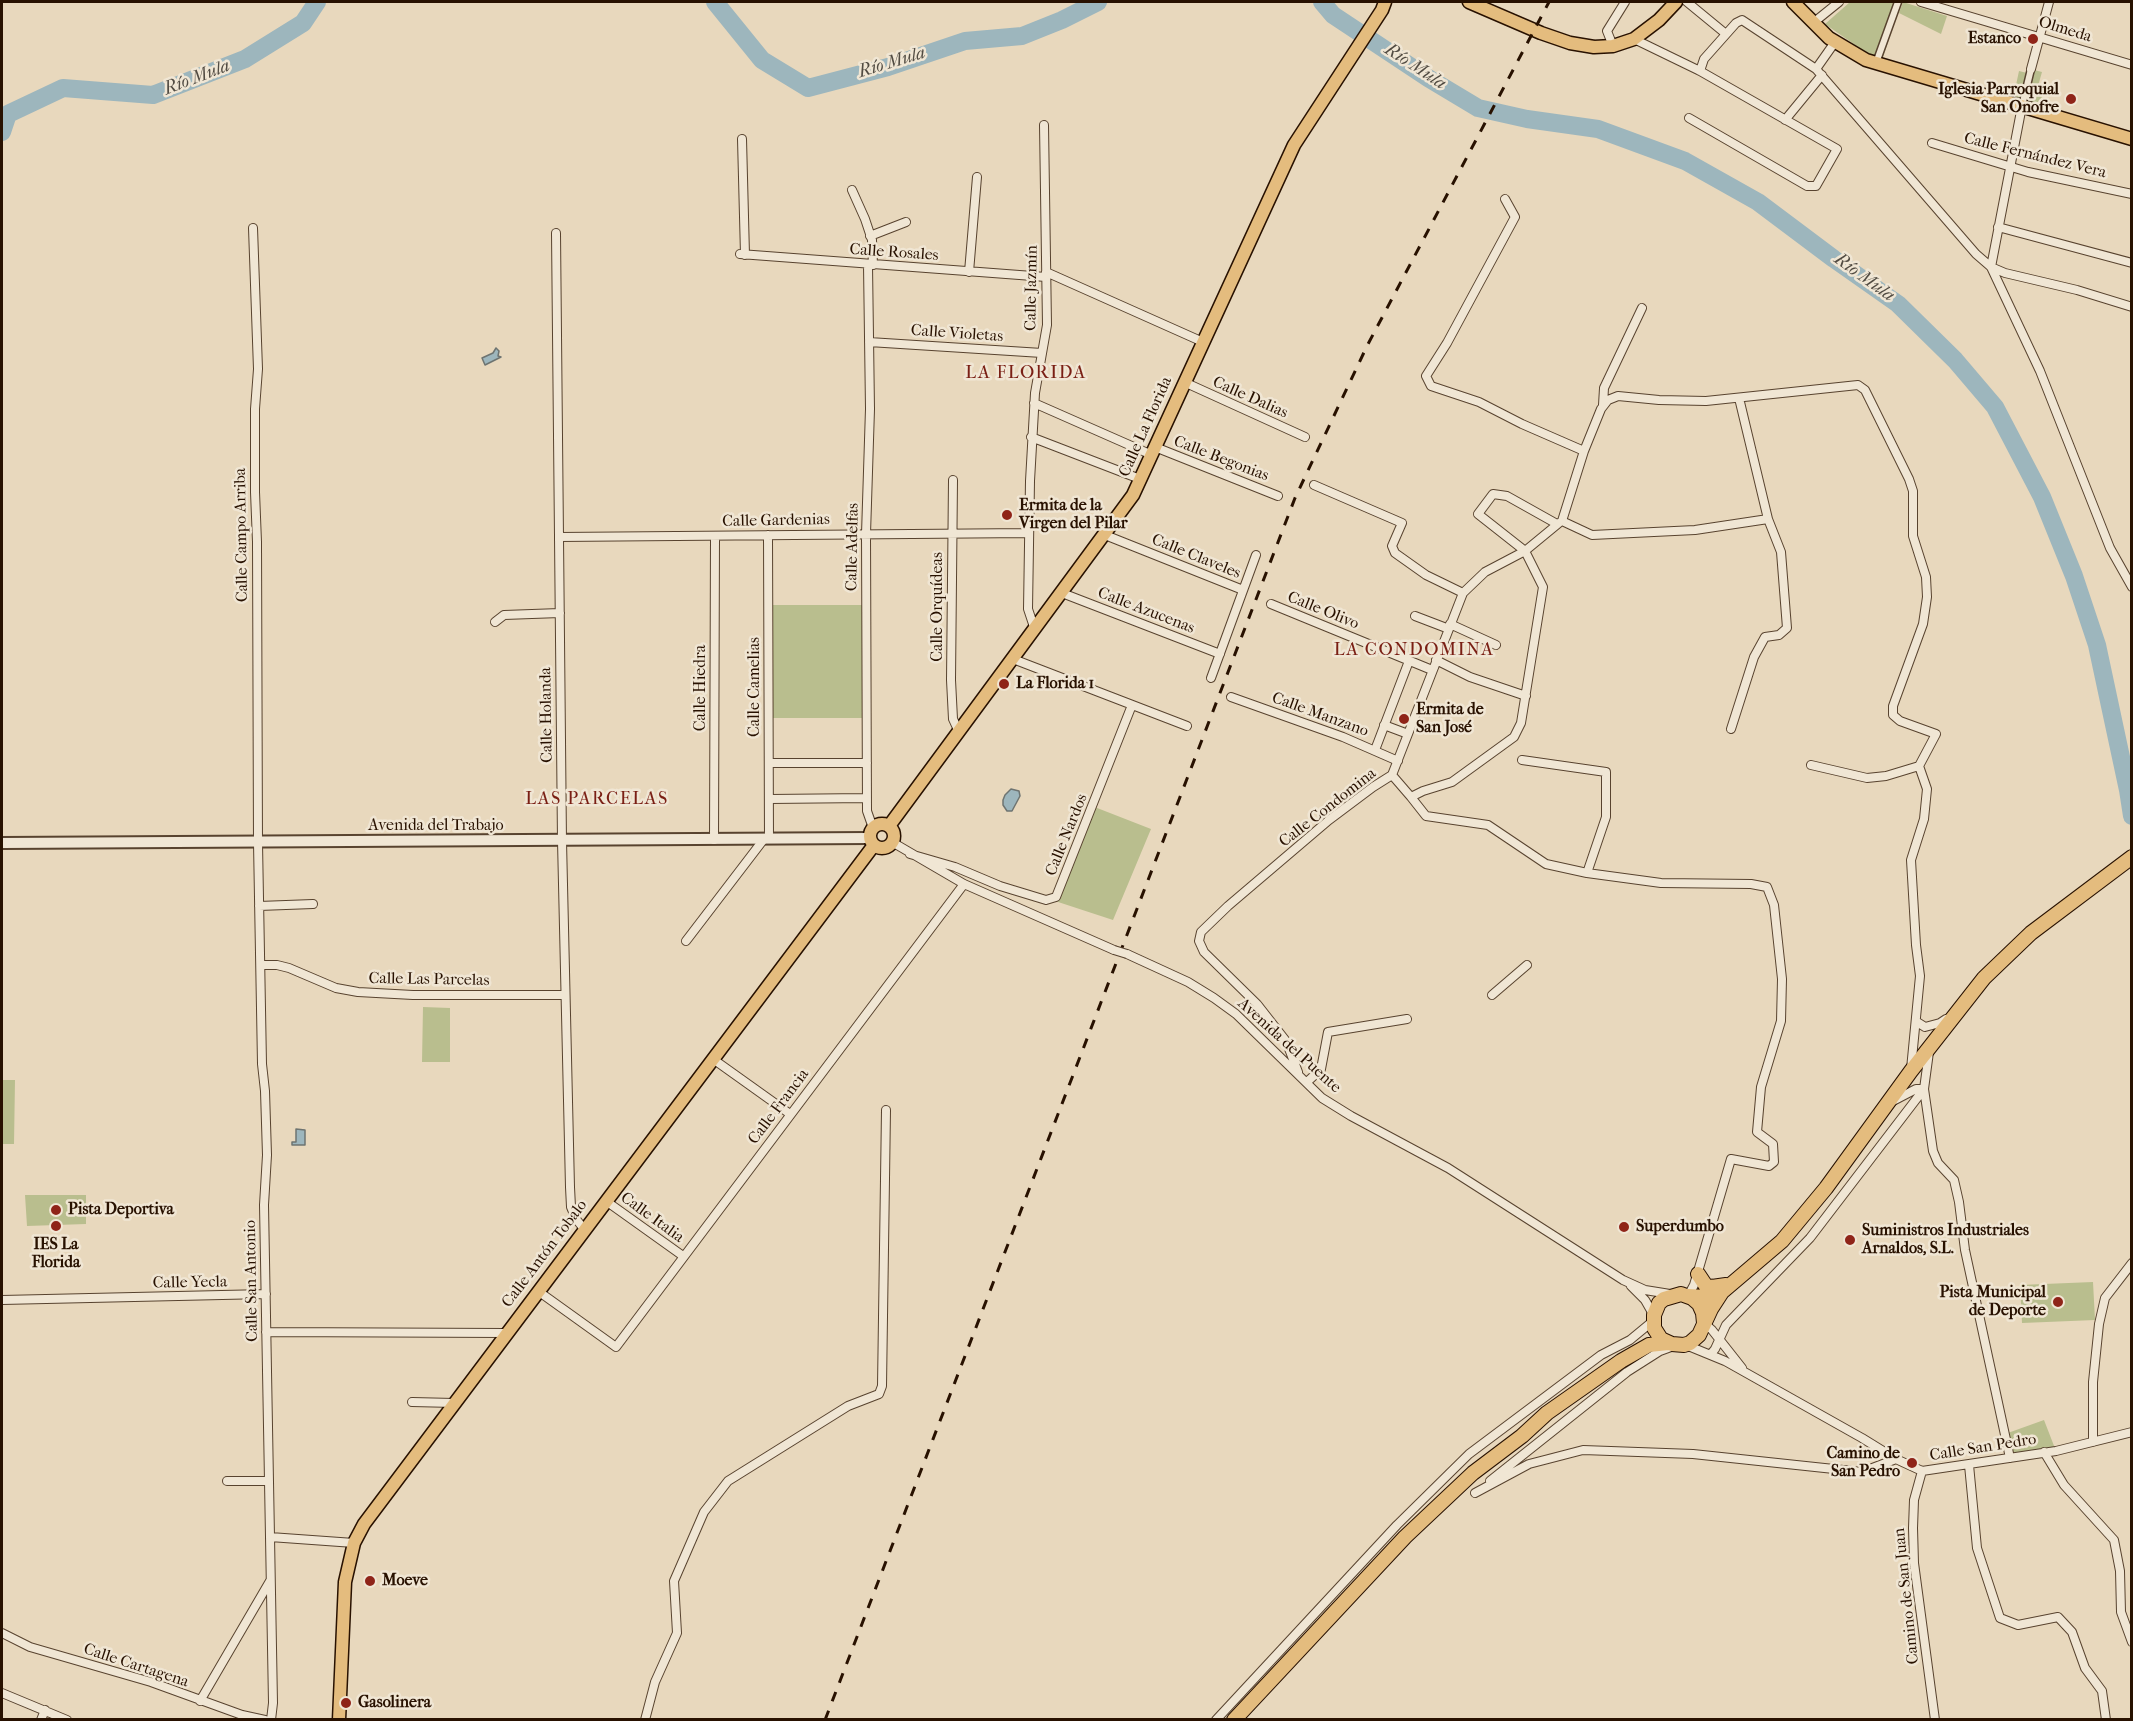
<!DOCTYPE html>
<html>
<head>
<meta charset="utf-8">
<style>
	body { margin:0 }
	#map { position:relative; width:2133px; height:1721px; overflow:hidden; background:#e8d8bd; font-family:"IM FELL French Canon",serif }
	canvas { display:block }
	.frame { position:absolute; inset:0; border:3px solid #281100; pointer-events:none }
</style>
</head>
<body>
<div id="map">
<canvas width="2133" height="1721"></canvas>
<div class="frame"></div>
</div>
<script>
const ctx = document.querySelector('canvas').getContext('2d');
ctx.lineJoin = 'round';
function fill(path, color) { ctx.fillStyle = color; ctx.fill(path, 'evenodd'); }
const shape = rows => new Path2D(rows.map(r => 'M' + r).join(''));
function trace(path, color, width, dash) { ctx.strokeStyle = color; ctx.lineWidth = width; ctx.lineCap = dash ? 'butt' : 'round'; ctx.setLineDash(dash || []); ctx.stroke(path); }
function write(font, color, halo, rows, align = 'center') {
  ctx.font = font + ' "IM FELL French Canon",serif'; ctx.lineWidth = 5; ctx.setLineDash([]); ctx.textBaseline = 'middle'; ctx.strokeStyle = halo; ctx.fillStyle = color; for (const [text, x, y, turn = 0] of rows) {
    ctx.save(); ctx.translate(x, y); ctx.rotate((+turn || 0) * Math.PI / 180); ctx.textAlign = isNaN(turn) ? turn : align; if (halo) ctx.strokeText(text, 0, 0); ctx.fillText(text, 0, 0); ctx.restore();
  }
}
fill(shape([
	[1850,2,1901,3,1881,63,1825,24],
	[1903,2,1947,16,1941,34,1899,13],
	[2034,70,2042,72,2038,86,2044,88,2040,104,2013,99,2019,71,2027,73],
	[768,605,866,605,867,718,769,718],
	[1092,806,1151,829,1113,920,1052,900],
	[423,1007,450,1008,450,1062,422,1062],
	[2,1080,15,1080,14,1144,2,1144],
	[25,1195,86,1195,86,1224,27,1226],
	[2093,1282,2095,1320,2022,1323,2020,1285],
	[2044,1420,2056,1451,2010,1458,2005,1434]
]), '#b9be8e');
const water = shape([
	[496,348,499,351,498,356,501,357,485,365,482,358,493,353,496,348],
	[1011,789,1019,791,1020,796,1012,811,1007,811,1003,805,1003,800,1005,795,1011,789],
	[296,1129,305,1130,305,1145,292,1145,292,1142,296,1142,296,1129]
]);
fill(water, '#9db6bd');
trace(water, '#6e7471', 1.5);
trace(shape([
	[715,2,762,60,808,88,888,67,965,41,1022,36,1062,20,1098,2],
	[1322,2,1333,15,1428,78,1478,108,1527,119,1598,129,1685,161,1758,202,1834,259,1898,304,1955,360,1995,407,2042,497,2074,576,2097,645,2128,790,2132,816],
	[2,132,8,114,63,88,153,95,245,59,303,23,317,2]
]), '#9db6bd', 18);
const pedestrian = shape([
	[1876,63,1898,2],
	[2022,106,2031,69]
]);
const minor = shape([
	[1687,2,1726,34],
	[1921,2,2132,65],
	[1813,23,1839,2],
	[1634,39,1700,71,1837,149,1816,186,1807,186,1689,118],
	[1613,46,1607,31,1625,2],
	[1816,69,1835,42],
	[2031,69,2049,2],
	[1700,71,1704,59,1736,23,1742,20,1816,69,1976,254,1991,267,2040,371,2110,548,2132,587],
	[1785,120,1822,75],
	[742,139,745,255],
	[1932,143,2028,172,2132,194],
	[852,190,865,219,872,240,873,265],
	[1505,199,1515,217,1447,343,1426,376,1431,386,1479,402,1522,424,1584,451],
	[1998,227,2132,263],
	[253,228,258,369,255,409,255,492,257,542,258,843,262,1064,265,1091,267,1155,264,1205,273,1703,271,1720],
	[556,233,562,841,570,1187,571,1207,576,1219,584,1229],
	[870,236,906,222],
	[740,254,1046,277],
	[868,265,870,409,866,534,867,811,873,828],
	[1991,267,2022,106],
	[1991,267,2005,273,2077,290,2132,307],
	[969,272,977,177],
	[1046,272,1203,342],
	[869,342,1042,353],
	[1184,382,1305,437],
	[1034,403,1152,455],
	[1603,405,1604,388,1642,308],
	[1031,437,1140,479],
	[1155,447,1278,496],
	[953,480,951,680,953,719,959,732],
	[1314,485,1402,523,1392,546,1395,553,1426,575,1463,593],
	[1562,521,1584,451,1601,409,1608,400,1618,396,1659,400,1706,401,1858,385,1865,390,1909,479,1913,491,1913,536,1926,577,1927,597,1923,624,1893,706,1893,715,1900,721,1936,734,1919,766,1927,789,1924,819,1911,860,1916,945,1920,976,1911,1069],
	[1562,521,1592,535,1695,530,1768,519,1739,398],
	[1557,524,1507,496,1493,494,1478,514,1525,551,1543,587,1521,723,1514,737,1452,782,1423,791,1411,797,1426,816,1488,825,1546,864,1587,873,1661,883,1751,884,1767,887,1774,905,1782,979,1781,1021,1761,1087,1757,1132,1773,1144,1774,1162,1769,1166,1731,1159,1694,1285,1688,1296],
	[768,535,769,839],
	[1105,535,1243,590],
	[559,537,1029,533],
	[1062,593,1220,654],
	[1271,604,1432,670],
	[1415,616,1449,629],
	[495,622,504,615,560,613],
	[1450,624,1496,645],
	[1035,630,1028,609,1030,481,1035,393,1047,325,1044,125],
	[1013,659,1187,726],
	[1436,660,1470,677,1526,696],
	[1211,678,1256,555],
	[1231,697,1343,737,1398,761],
	[1384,725,1408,734],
	[1731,729,1754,657,1765,637,1779,635,1787,628,1781,552,1768,519],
	[1375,750,1409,661],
	[1522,760,1606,772,1606,817,1587,873],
	[769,763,867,763],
	[1811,765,1867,778,1886,776,1919,766],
	[1392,775,1411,797],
	[770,799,867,798],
	[714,840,715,536],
	[892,842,964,884,1114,950],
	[910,854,955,867,1000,886,1046,900,1056,897,1132,705],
	[259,906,313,904],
	[686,941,764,839],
	[1127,954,1188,982,1214,998,1236,1014,1322,1098,1351,1116,1448,1168,1623,1280,1645,1290,1670,1294],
	[261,965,277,965,289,968,336,988,358,992,413,995,565,995],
	[1492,995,1527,965],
	[1917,1022,1925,1027,1940,1023,1946,1019],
	[713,1059,790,1114],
	[1298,1072,1286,1041,1257,1004,1204,952,1199,941,1201,932,1228,906,1329,820,1373,787,1392,775,1463,593,1485,572,1525,551,1559,523],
	[1307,1082,1321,1069,1328,1032,1407,1019],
	[1924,1089,1933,1151,1938,1163,1954,1180,1959,1202,1965,1250,2010,1458],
	[1893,1101,1916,1089,1924,1089],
	[606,1201,683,1256],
	[1631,1286,1645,1300,1653,1314],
	[538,1291,616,1347,964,884],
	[2,1300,266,1294],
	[1704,1323,1712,1330,1742,1368],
	[266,1332,506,1333],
	[1686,1345,1725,1361,1862,1438,1896,1459,1922,1471,2056,1451,2132,1432],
	[1710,1355,1715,1349,1726,1325,1810,1238,1924,1089,1929,1052],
	[412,1402,454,1403],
	[2093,1442,2093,1382,2099,1324,2105,1298,2132,1263],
	[2044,1452,2064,1485,2114,1540,2120,1571,2121,1612,2132,1642],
	[1969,1465,1977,1548,2000,1618,2018,1625,2058,1617,2072,1632,2085,1668,2102,1691,2106,1720],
	[1922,1471,1914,1500,1913,1528,1914,1563,1935,1720],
	[227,1481,269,1481],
	[1490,1481,1627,1372,1660,1351,1671,1347],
	[1475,1493,1529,1464,1583,1450,1693,1454,1862,1472,1896,1459],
	[270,1537,354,1543],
	[2,1633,30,1647,151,1682,242,1715,265,1720],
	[2,1693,67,1720],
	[200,1701,270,1581],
	[41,1720,45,1710],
	[645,1720,655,1682,677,1633,674,1581,704,1512,728,1481,848,1406,879,1394,882,1386,886,1110],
	[1216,1720,1397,1525,1469,1454,1601,1355,1630,1340,1653,1321]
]);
const tertiary = shape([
	[2,843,870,838]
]);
const primary = shape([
	[1469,2,1541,33,1570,43,1594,47,1613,46,1634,39,1659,20,1676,2],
	[1793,2,1829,38,1866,60,2132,139],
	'870 836a12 12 0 1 1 24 0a12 12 0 1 1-24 0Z',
	[889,826,1133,495,1294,145,1382,10,1385,2],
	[339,1720,345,1582,354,1543,364,1524,874,845]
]);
const trunk = shape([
	[1698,1274,1706,1286,1712,1287,1726,1285],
	[1688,1296,1706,1297,1722,1292,1782,1241,1826,1188,1911,1071,1984,978,2031,933,2132,857],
	[1704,1323,1703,1313,1699,1304,1692,1298,1681,1294,1664,1299,1659,1303,1654,1315,1654,1328,1661,1339,1672,1344,1684,1345,1690,1343,1699,1335,1711,1309,1722,1292],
	[1234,1720,1405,1537,1473,1473,1522,1436,1547,1413,1621,1361,1649,1345,1668,1343]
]);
trace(pedestrian, '#58432f', 9);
trace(minor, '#58432f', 10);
trace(tertiary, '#58432f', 14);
trace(primary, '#281100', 15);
trace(trunk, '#281100', 16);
trace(pedestrian, '#f0e6d4', 6);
trace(minor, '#f0e6d4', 8);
trace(tertiary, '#f0e6d4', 10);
trace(primary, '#e4bc7e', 12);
trace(trunk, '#e4bc7e', 14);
trace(shape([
	[825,1720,1295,498,1367,346,1549,2]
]), '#281100', 3, [10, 10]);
const minorBridge = shape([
	[1114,950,1127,954]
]);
trace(minorBridge, '#58432f', 10, []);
trace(minorBridge, '#f0e6d4', 8);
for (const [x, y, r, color] of [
	[2033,39,6,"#8f2418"],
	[2071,99,6,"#8f2418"],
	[1007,515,6,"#8f2418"],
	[1004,684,6,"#8f2418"],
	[1404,719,6,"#8f2418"],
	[56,1210,6,"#8f2418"],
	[56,1226,6,"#8f2418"],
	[1624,1227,6,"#8f2418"],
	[1850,1240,6,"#8f2418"],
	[2058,1302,6,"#8f2418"],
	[1912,1463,6,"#8f2418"],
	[370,1581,6,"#8f2418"],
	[346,1703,6,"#8f2418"]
]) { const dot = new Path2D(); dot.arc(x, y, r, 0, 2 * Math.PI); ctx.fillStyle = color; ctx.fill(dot); trace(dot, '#f0e6d4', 2); }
write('16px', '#281100', '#f0e6d4', [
	["Olmeda",2065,30,17],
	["Calle Fernández Vera",2035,156,14],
	["Calle Rosales",894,253,4],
	["Calle Jazmín",1032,288,-89],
	["Calle Violetas",957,334,4],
	["Calle Dalias",1250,398,24],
	["Calle La Florida",1146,427,-66],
	["Calle Begonias",1221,459,21],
	["Calle Gardenias",776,521,-1],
	["Calle Campo Arriba",242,535,-91],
	["Calle Adelfas",853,547,-89],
	["Calle Claveles",1196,557,22],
	["Calle Orquídeas",938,607,-90],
	["Calle Azucenas",1146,611,21],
	["Calle Olivo",1323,611,22],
	["Calle Camelias",755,687,-90],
	["Calle Hiedra",701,688,-90],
	["Calle Holanda",547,715,-91],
	["Calle Manzano",1320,715,20],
	["Calle Condomina",1328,808,-38],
	["Avenida del Trabajo",436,826],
	["Calle Nardos",1067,835,-68],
	["Calle Las Parcelas",429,980,1],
	["Avenida del Puente",1289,1046,42],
	["Calle Francia",779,1107,-53],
	["Calle Italia",652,1218,36],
	["Calle Antón Tobalo",545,1254,-53],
	["Calle San Antonio",252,1281,-91],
	["Calle Yecla",190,1283,-1],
	["Calle San Pedro",1983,1448,-9],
	["Camino de San Juan",1907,1596,-96],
	["Calle Cartagena",136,1666,18]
]);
write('bold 16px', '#281100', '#f0e6d4', [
	["Estanco",2021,39,"right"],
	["Iglesia Parroquial",2059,90,"right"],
	["San Onofre",2059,108,"right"],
	["Ermita de la",1019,506],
	["Virgen del Pilar",1019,524],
	["La Florida 1",1016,684],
	["Ermita de",1416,710],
	["San José",1416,728],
	["Pista Deportiva",68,1210],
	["Superdumbo",1636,1227],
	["Suministros Industriales",1862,1231],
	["Arnaldos, S.L.",1862,1249],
	["IES La",56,1245,"center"],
	["Florida",56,1263,"center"],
	["Pista Municipal",2046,1293,"right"],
	["de Deporte",2046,1311,"right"],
	["Camino de",1900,1454,"right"],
	["San Pedro",1900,1472,"right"],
	["Moeve",382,1581],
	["Gasolinera",358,1703]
], 'left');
write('italic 18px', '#514b42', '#f0e6d4', [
	["Río Mula",892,63,-17],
	["Río Mula",1415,67,33],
	["Río Mula",197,78,-21],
	["Río Mula",1864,278,36]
]);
ctx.letterSpacing = '1.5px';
write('18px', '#7a1f14', '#f0e6d4', [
	["LA FLORIDA",1026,374],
	["LA CONDOMINA",1414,651],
	["LAS PARCELAS",597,800]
]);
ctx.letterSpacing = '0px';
</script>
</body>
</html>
